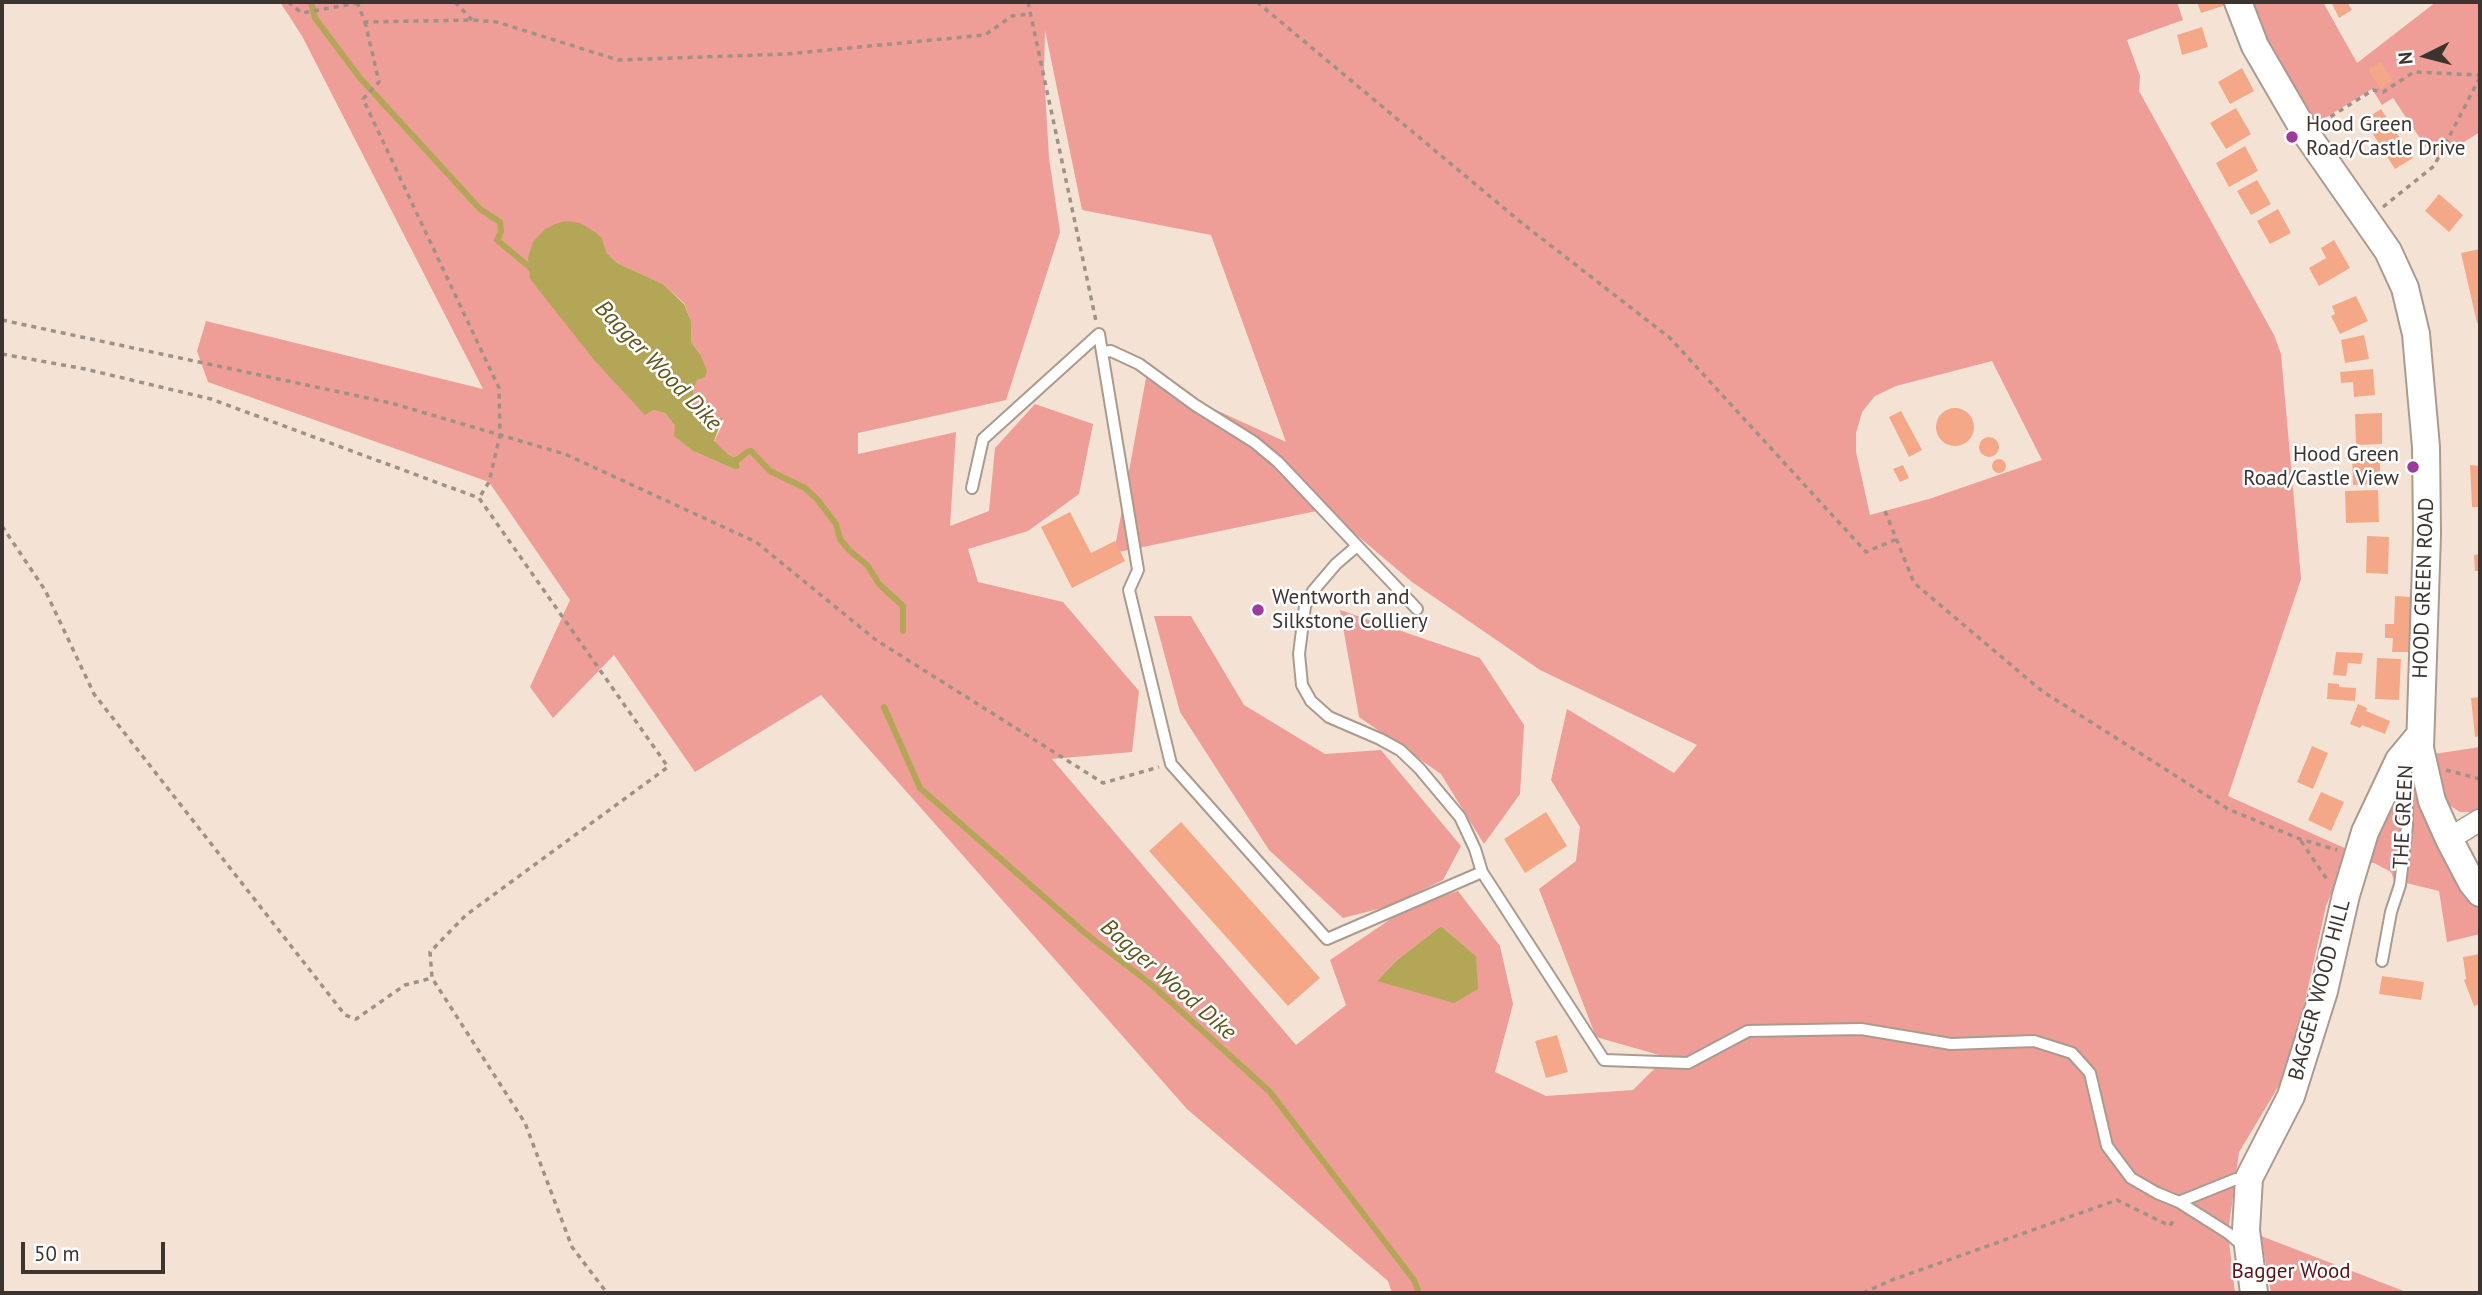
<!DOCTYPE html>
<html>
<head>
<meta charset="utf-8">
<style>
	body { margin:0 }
	#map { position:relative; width:2482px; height:1295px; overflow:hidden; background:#f4e3d5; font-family:"PT Sans",sans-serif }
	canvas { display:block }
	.frame { position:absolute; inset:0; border:4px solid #3b342f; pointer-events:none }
	.north { position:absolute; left:2391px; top:21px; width:70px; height:70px; -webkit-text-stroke:5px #fff; paint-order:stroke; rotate:264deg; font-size:19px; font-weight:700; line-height:28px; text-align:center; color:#3b342f }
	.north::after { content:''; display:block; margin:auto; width:24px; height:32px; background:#3b342f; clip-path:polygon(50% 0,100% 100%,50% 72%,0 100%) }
	.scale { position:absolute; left:21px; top:1242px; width:144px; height:32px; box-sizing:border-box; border:4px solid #3b342f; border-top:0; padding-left:9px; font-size:21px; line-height:24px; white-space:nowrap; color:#3b342f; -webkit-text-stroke:5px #fff; paint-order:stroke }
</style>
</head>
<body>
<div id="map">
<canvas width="2482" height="1295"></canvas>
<div class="frame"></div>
<div class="north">N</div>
<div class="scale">50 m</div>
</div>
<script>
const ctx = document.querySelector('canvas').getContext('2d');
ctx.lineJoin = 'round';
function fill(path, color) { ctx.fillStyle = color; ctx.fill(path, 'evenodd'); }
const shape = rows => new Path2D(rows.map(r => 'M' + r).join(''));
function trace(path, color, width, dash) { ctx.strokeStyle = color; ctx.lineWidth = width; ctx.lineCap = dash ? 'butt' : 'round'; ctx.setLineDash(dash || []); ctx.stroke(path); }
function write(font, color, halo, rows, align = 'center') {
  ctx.font = font + ' "PT Sans",sans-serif'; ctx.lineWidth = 5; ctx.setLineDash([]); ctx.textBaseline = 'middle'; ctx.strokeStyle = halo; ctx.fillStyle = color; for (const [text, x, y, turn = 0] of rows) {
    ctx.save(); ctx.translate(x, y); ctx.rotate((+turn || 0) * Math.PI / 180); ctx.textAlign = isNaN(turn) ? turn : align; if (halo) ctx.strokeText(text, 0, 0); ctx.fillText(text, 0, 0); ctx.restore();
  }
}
fill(shape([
	[280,2,2177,2,2183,20,2127,40,2140,76,2139,91,2274,335,2281,354,2301,579,2228,796,2349,850,2326,906,2303,1010,2280,1084,2239,1152,2228,1233,2235,1293,1392,1293,1388,1281,1187,1109,821,695,695,772,614,655,553,718,530,687,570,600,489,482,208,382,197,351,206,321,483,389,302,36],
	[1045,30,1082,210,1211,235,1286,442,1146,378,1114,553,1326,509,1412,582,1540,670,1697,745,1674,773,1567,709,1551,780,1580,827,1576,861,1539,889,1596,1037,1666,1057,1633,1090,1546,1096,1495,1072,1513,1004,1500,946,1458,891,1407,908,1330,960,1346,1005,1296,1045,1052,759,1132,752,1139,691,1063,602,978,582,968,549,1028,531,1079,494,1093,424,1035,404,995,448,989,511,950,526,956,432,858,454,858,433,1006,400,1060,232,1049,158,1044,73],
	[602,238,607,253,617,263,663,284,684,303,691,321,691,342,700,354,693,390,694,408,700,417,708,421,720,417,724,421,714,442,729,455,734,457,738,455,740,466,736,470,693,451,675,436,675,426,665,413,653,410,555,308,530,279],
	[1992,361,2042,460,1929,499,1870,515,1856,452,1856,433,1862,412,1875,396,1896,386],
	[1441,926,1476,956,1377,981,1397,960],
	[2253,2,2323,2,2357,63,2436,2,2480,2,2480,132,2437,159,2430,153,2393,98,2382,105,2372,89,2317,123,2263,37],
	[1340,610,1480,658,1524,725,1520,794,1484,844,1441,774,1359,717],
	[1154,616,1191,616,1244,705,1325,754,1381,750,1461,846,1443,880,1390,906,1343,918,1269,850,1180,712],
	[2480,747,2480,807,2471,812,2460,812,2449,805,2438,774,2434,754],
	[2410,771,2416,775,2466,891,2480,909,2480,934,2447,942,2439,891,2394,880,2391,872,2374,863,2368,863,2399,778],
	[2261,1236,2409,1293,2271,1293]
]), '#ee9d97');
fill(shape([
	[566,221,580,223,595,232,602,238,607,253,617,263,663,284,684,304,691,321,691,342,700,354,707,371,705,377,697,380,693,390,694,408,700,417,708,421,723,417,714,441,729,455,734,457,738,455,740,467,736,470,693,451,674,436,675,426,665,413,653,410,645,415,595,361,530,279,528,258,533,242,544,230,555,224],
	[1441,926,1476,956,1478,989,1454,1003,1377,981,1397,960]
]), '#b3a757');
trace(shape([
	[311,2,315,18,360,78,480,209,500,222,501,232,497,240,533,270],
	[734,463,747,452,751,451,770,471,805,488,817,499,836,524,840,539,849,550,868,566,879,584,903,606,903,631],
	[884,707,920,788,1085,933,1152,985,1270,1092,1414,1280,1419,1293]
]), '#b3a757', 6);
fill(shape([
	[2197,2,2225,2,2226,5,2201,13],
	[2331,2,2347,2,2352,10,2339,18],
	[2202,27,2208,47,2182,55,2177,35],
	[2381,62,2393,80,2381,89,2368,70],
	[2242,68,2254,91,2230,104,2218,82],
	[2236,108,2251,134,2226,149,2210,123],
	[2381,109,2413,158,2395,169,2364,120],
	[2245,146,2258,171,2229,187,2216,163],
	[2257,180,2271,204,2251,215,2237,191],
	[2439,194,2463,215,2449,232,2425,211],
	[2278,209,2291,233,2270,244,2257,221],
	[2334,240,2350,268,2319,286,2309,268,2326,258,2321,248],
	[2480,249,2480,322,2477,323,2461,253],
	[2356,296,2368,321,2340,334,2331,316,2335,314,2332,306],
	[2364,335,2369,359,2345,363,2341,340],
	[2373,369,2375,395,2354,397,2353,382,2341,383,2340,372],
	'1936 427a19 19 0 1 1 38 0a19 19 0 1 1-38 0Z',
	[1901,411,1922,450,1909,457,1889,417],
	[2382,413,2382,444,2356,445,2355,414],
	'1979 447a10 10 0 1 1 20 0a10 10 0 1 1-20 0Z',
	[2380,453,2380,484,2353,485,2352,454],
	'1992 466a7 7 0 1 1 14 0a7 7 0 1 1-14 0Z',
	[1903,465,1909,478,1900,482,1893,469],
	[2470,465,2480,466,2480,507,2472,507],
	[2378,490,2379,522,2346,523,2345,491],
	[1070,512,1091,553,1115,541,1125,561,1072,588,1041,527],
	[2367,536,2389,537,2388,574,2366,573],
	[2480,554,2480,571,2475,571,2474,555],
	[2395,596,2412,597,2409,652,2392,652,2393,638,2385,638,2385,624,2394,624],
	[2336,652,2363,653,2361,664,2348,663,2346,676,2333,675],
	[2377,658,2401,659,2399,700,2375,699],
	[2328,683,2339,684,2339,687,2356,688,2355,701,2327,699],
	[2480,697,2480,736,2475,737,2471,698],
	[2358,704,2367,708,2366,711,2390,721,2385,734,2362,725,2360,728,2350,724],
	[2312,746,2328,753,2313,789,2297,782],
	[2321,792,2344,802,2331,831,2308,820],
	[1546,812,1567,846,1525,873,1504,839],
	[1181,822,1320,978,1288,1006,1149,851],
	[2480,954,2480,1004,2474,1006,2464,980,2466,979,2463,957],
	[2382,976,2424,982,2421,1000,2379,994],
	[1557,1035,1568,1072,1546,1078,1535,1041]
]), '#f5a888');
const service = shape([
	[1102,352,1111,351,1139,364,1195,405,1254,442,1278,462,1417,609],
	[972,488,983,439,1099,334,1138,570,1129,590,1171,764,1327,939,1482,872,1604,1060,1688,1063,1748,1031,1861,1029,1951,1044,2034,1041,2072,1053,2090,1073,2107,1146,2131,1178,2157,1193,2179,1202,2236,1179,2249,1178],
	[1357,546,1336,564,1313,591,1305,606,1299,654,1302,685,1311,701,1329,717,1380,739,1400,750,1419,768,1460,817,1475,849,1482,872],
	[2382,961,2391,912,2400,885,2407,826,2406,765],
	[2179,1202,2228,1233,2243,1246]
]);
const minor = shape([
	[2449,839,2480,820]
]);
const tertiary = shape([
	[2238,2,2255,46,2305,132,2388,251,2405,288,2416,334,2426,447,2427,534,2420,748,2432,801,2449,839,2472,883,2480,893],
	[2254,1293,2246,1230,2249,1178,2291,1096,2324,991,2346,895,2365,832,2399,760,2419,736]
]);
trace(service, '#ab9b8e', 14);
trace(minor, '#ab9b8e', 24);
trace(tertiary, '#ab9b8e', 30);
trace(shape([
	[288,2,302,13,357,3],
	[357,2,365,22,472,20,497,22,618,60,786,54,985,35,1012,16,1031,14],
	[455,2,472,20],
	[1028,2,1096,321],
	[1257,2,1523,224,1670,338,1866,552,1897,539],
	[365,22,379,82,363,99,499,388,500,435,489,482,479,498],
	[2322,122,2373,90,2383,92,2414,72,2480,75],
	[2383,207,2434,166,2480,77],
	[2,320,391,403,565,454,756,542,876,640,1103,783,1159,767],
	[2,354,85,369,211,399,479,498,668,767,466,915,430,952,432,978,525,1123,572,1247,607,1293],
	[1885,511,1914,583,2042,691,2228,809,2300,839,2337,850],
	[2,526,45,590,94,694,345,1015,356,1019,405,985,432,978],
	[2446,770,2480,779],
	[2301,841,2328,881],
	[1863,1293,1892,1280,2117,1200,2170,1226,2175,1217]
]), '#9e9288', 3.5, [5, 5]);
trace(service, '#fff', 10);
trace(minor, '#fff', 21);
trace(tertiary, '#fff', 26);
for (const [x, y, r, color] of [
	[2292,137,7,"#9d399f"],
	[2413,467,7,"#9d399f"],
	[1258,610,7,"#9d399f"]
]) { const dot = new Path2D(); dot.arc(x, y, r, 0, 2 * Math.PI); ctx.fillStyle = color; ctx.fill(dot); trace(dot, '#fff', 2.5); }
write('21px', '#3b342f', '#fff', [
	["Hood Green",2306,125],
	["Road/Castle Drive",2306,149],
	["Hood Green",2399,455,"right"],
	["Road/Castle View",2399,479,"right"],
	["Wentworth and",1272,598],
	["Silkstone Colliery",1272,622]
], 'left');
write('21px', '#3b342f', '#fff', [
	["HOOD GREEN ROAD",2424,588,-88],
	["THE GREEN",2404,817,-87],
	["BAGGER WOOD HILL",2320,990,-75]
]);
write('21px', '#5b1114', '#fff', [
	["Bagger Wood",2291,1272]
]);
write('italic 23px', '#5f561b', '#fff', [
	["Bagger Wood Dike",658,366,46],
	["Bagger Wood Dike",1168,980,41]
]);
</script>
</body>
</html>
